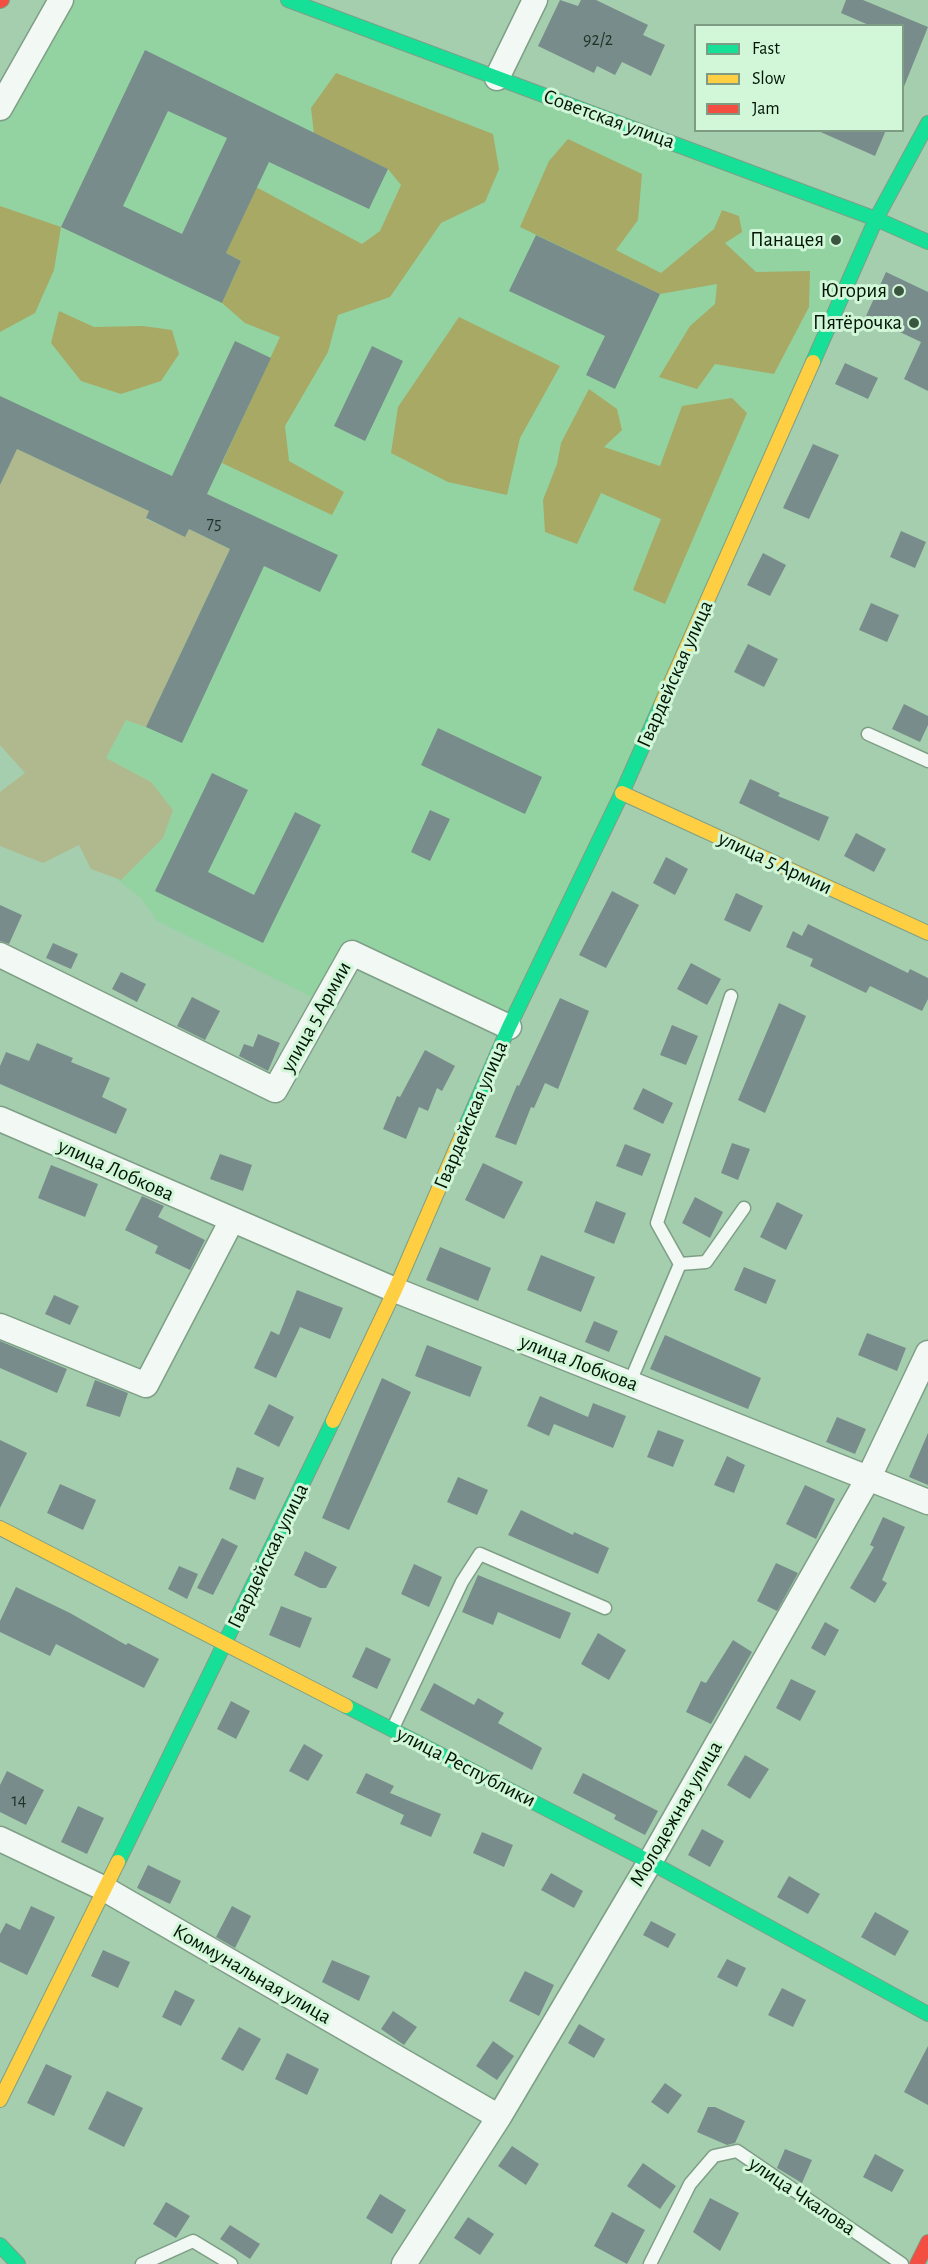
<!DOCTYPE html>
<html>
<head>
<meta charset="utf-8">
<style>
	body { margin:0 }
	#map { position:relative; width:928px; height:2264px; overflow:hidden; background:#a5ceae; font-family:"Alegreya Sans",sans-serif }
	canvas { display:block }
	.legend { position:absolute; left:694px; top:24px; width:210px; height:108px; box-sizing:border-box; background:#d1f6d8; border:2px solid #7d9c83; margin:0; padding:8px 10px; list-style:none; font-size:18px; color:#001503 }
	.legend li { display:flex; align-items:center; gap:12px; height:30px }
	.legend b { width:30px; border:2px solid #7d9c83 }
</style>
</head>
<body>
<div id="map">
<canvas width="928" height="2264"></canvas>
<ul class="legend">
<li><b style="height:8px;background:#16e098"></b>Fast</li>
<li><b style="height:8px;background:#ffcf43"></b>Slow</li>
<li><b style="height:8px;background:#f24e42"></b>Jam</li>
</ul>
</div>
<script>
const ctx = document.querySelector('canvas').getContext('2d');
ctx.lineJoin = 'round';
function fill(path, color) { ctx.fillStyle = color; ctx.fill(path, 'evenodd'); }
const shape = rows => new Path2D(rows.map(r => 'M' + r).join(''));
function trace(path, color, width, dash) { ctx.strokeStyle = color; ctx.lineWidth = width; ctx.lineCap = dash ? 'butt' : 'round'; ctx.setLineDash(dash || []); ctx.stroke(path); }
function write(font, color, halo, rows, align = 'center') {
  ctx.font = font + ' "Alegreya Sans",sans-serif'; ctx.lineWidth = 6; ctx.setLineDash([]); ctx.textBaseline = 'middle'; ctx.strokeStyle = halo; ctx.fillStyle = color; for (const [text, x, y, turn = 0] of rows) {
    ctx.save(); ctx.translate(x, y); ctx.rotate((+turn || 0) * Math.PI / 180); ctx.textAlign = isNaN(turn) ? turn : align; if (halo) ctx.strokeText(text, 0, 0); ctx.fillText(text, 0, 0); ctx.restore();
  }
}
fill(shape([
	[61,0,288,0,876,219,509,1027,352,953,324,1003,157,921,141,898,115,878,151,782,105,758,126,720,146,726,185,537,146,518,149,511,0,441,0,108]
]), '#93d3a2');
fill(shape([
	[0,441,149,511,146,519,185,536,189,529,230,549,146,727,126,720,106,758,151,782,173,810,163,838,121,880,91,869,79,845,43,863,0,846,0,792,25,773,0,745,0,485,8,468,0,464]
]), '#b0b98e');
fill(shape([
	[336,73,493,134,499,169,485,202,441,223,390,297,338,315,328,352,285,426,289,461,344,492,332,515,222,463,280,337,245,323,222,303,241,261,226,253,256,187,362,244,380,231,401,185,388,169,314,134,311,108],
	[568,139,642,174,638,220,616,250,661,273,714,229,722,210,739,216,742,232,725,243,756,272,810,271,809,307,774,374,715,364,697,389,659,377,690,326,715,304,717,284,660,294,520,227,549,161],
	[0,206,61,227,54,270,35,313,0,332],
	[59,311,94,327,143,326,172,330,179,354,161,381,121,394,81,381,51,343],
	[459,317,560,366,520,438,507,495,448,482,391,453,398,407],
	[589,389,617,409,622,430,604,447,660,466,682,406,732,398,747,413,665,604,633,590,661,519,601,493,577,544,545,532,543,500,557,464,561,443]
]), '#a7a965');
fill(shape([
	[560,0,578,6,581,0,596,0,648,25,643,35,665,45,651,76,622,62,615,75,597,66,594,73,538,46],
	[846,0,863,0,928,27,903,89,903,26,871,26,841,13],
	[145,50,388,169,369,209,269,162,226,253,241,261,222,303,61,227],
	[168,111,227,138,182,234,123,206],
	[816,130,886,130,875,156],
	[536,235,660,294,615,389,586,375,605,336,509,291],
	[886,272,928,292,928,391,904,379,921,342,866,316],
	[235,341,271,358,207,494,338,555,320,592,264,566,182,743,146,727,230,549,189,529,185,537,146,518,149,511,17,449,0,485,0,396,172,476],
	[372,346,403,361,365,441,334,426],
	[845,363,878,378,868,399,835,384],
	[813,444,839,455,809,519,783,508],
	[901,531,926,542,915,568,890,557],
	[763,553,786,565,770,596,747,585],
	[871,603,899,615,887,642,859,630],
	[748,644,778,659,764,687,734,672],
	[904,704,928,716,928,725,920,742,892,729],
	[438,728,542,777,525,814,421,765],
	[212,773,248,790,208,872,254,895,295,812,321,825,263,943,155,891],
	[750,779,780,793,778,796,829,817,819,841,739,803],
	[430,810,450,819,430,861,411,852],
	[856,833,886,849,874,872,844,856],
	[666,857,688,869,675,895,653,883],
	[612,891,639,905,606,968,579,955],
	[736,893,763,906,750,932,724,920],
	[0,905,22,915,9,944,0,941],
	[808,924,908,973,910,969,928,978,928,999,922,1011,870,986,866,993,810,966,813,959,786,947,793,931,802,936],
	[53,943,78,954,71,969,46,958],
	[691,963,721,979,707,1005,677,989],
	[121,972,146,984,137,1002,112,989],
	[192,997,220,1011,205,1040,177,1026],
	[560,998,589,1011,558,1089,545,1083,534,1108,531,1107,516,1145,495,1137,517,1085,519,1086],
	[779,1003,806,1016,765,1113,738,1100],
	[672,1025,698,1036,686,1065,660,1055],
	[258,1034,280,1043,268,1071,239,1056,244,1044,253,1047],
	[37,1043,73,1058,71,1062,110,1078,102,1097,127,1109,116,1134,0,1084,0,1066,6,1052,29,1061],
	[425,1050,455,1066,442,1091,437,1088,428,1111,419,1107,406,1139,383,1129,397,1096,400,1097],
	[643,1088,673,1103,663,1124,633,1109],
	[732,1143,750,1149,738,1180,721,1173],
	[625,1144,651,1154,642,1176,616,1166],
	[220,1154,252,1165,243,1191,210,1179],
	[483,1163,523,1182,504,1219,465,1200],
	[51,1165,98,1184,85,1217,38,1198],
	[142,1196,164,1206,158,1217,205,1240,190,1270,155,1253,158,1246,125,1230],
	[695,1197,723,1212,710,1238,682,1223],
	[596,1201,626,1213,614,1244,584,1232],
	[777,1202,803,1215,786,1250,760,1237],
	[440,1247,491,1268,478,1301,426,1280],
	[541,1255,595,1277,581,1312,527,1290],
	[744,1267,776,1280,766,1304,734,1290],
	[297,1290,343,1308,330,1339,300,1327,276,1378,254,1368,271,1331,279,1335],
	[54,1295,79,1306,70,1325,45,1314],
	[594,1321,618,1331,609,1352,585,1342],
	[867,1333,906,1348,897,1371,858,1355],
	[665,1335,761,1378,748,1409,650,1369],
	[0,1341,67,1369,57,1393,0,1368],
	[427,1345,482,1367,470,1397,415,1376],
	[382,1378,411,1392,349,1530,322,1518],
	[95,1380,128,1393,120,1417,86,1406],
	[540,1396,588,1417,593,1403,626,1416,613,1448,554,1424,549,1436,527,1426],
	[269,1404,294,1417,279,1447,254,1434],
	[837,1417,866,1429,855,1454,826,1442],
	[658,1430,684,1440,673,1467,647,1457],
	[928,1433,928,1485,909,1477],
	[0,1440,27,1453,0,1508],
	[727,1456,745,1465,734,1493,714,1485],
	[237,1467,264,1478,255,1500,229,1489],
	[458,1477,488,1490,477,1515,447,1502],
	[60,1484,96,1500,83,1530,47,1513],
	[805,1485,835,1499,816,1539,786,1524],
	[521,1510,573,1535,574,1532,609,1548,598,1574,508,1535],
	[883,1517,905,1527,882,1580,887,1583,875,1603,850,1588,874,1547,870,1545],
	[222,1538,238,1546,213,1595,197,1588],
	[305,1551,337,1567,326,1588,320,1588,294,1575],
	[776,1563,798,1573,777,1611,757,1601],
	[414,1564,442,1577,429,1607,401,1594],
	[179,1566,198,1574,187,1599,168,1589],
	[478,1575,571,1613,560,1639,498,1612,493,1625,462,1612],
	[16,1587,70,1613,126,1645,128,1643,159,1659,144,1688,56,1644,50,1656,0,1632,0,1621],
	[281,1606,312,1618,300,1648,269,1635],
	[825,1622,839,1630,825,1656,811,1648],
	[598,1633,626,1650,609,1680,581,1664],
	[733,1640,752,1652,711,1724,686,1712,701,1681,706,1683],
	[366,1647,391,1659,377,1689,352,1677],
	[791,1679,816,1691,800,1721,776,1708],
	[434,1683,474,1705,478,1698,504,1713,498,1723,542,1748,532,1770,420,1710],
	[231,1701,250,1711,236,1739,217,1729],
	[304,1744,323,1755,308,1781,289,1771],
	[745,1755,769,1769,750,1799,727,1785],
	[7,1771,44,1790,26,1825,0,1812,0,1785],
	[366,1773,394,1786,390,1793,441,1814,431,1837,400,1824,404,1815,356,1793],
	[583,1773,658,1811,645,1835,614,1819,616,1815,573,1793],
	[78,1806,104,1818,87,1854,61,1842],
	[702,1829,724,1841,710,1867,688,1855],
	[482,1832,513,1845,504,1867,473,1853],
	[148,1865,181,1881,170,1904,137,1888],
	[551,1873,583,1891,574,1908,541,1890],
	[789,1876,820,1894,808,1914,777,1897],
	[31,1906,55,1917,27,1975,0,1962,0,1934,6,1923,20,1930],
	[232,1906,251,1916,235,1948,216,1937],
	[875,1912,909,1931,895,1956,861,1937],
	[651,1921,676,1934,668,1948,643,1935],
	[103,1950,130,1962,118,1988,91,1976],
	[727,1959,746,1968,737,1987,717,1977],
	[332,1960,370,1976,359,2001,322,1982],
	[525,1971,554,1985,539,2016,509,2001],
	[782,1988,806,2000,793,2027,768,2015],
	[175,1990,195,2000,181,2026,162,2017],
	[393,2011,417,2027,404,2045,381,2029],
	[579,2024,605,2039,594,2058,568,2043],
	[239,2027,261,2039,243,2071,221,2059],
	[493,2041,514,2056,497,2080,476,2066],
	[928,2046,928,2105,904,2092],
	[287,2053,319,2069,307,2095,275,2079],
	[46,2064,72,2076,54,2116,27,2103],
	[665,2083,682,2095,668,2114,651,2102],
	[107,2091,143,2108,124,2147,88,2129],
	[708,2107,715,2107,745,2121,735,2143,727,2145,697,2132],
	[512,2146,539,2164,526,2185,498,2166],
	[785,2149,812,2160,802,2183,777,2168],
	[875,2154,904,2170,892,2192,863,2177],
	[643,2163,676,2186,660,2209,627,2186],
	[380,2194,406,2210,392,2234,366,2218],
	[710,2198,739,2213,720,2251,693,2232],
	[166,2202,190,2216,176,2238,153,2224],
	[612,2212,645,2230,627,2264,594,2246],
	[468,2217,494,2234,480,2255,454,2238],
	[230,2225,260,2244,250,2259,220,2239]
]), '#788d8b');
const lane = shape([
	[868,734,928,761],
	[680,1264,706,1262,744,1208],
	[630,1382,680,1264,657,1223,731,996],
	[393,1728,462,1582,480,1554,605,1608],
	[142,2264,193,2241,231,2264],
	[650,2264,690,2184,714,2156,737,2151,902,2264]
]);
const street = shape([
	[497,78,535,0],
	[0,108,61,0],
	[0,955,275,1090,352,953,509,1027],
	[0,1119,395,1290,928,1502],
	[0,1326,146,1385,232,1220],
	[0,1839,103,1888,499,2117],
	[404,2264,499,2117,650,1862,869,1477,928,1353]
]);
const fast = shape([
	[288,0,876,219,928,242],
	[813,362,876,219,928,123],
	[465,1128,509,1027,622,793,661,705],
	[346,1706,650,1862,928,2014],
	[118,1862,333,1421],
	[0,2245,18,2264]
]);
const slow = shape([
	[661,705,813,362],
	[622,793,928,933],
	[333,1421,395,1290,465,1128],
	[0,1528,346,1706],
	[0,2100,118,1862]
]);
const jam = shape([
	[0,1,2,0],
	[917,2264,928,2242]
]);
trace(lane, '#7e9f86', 15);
trace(street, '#7e9f86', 27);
trace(fast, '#7e9f86', 16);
trace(slow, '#7e9f86', 16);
trace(jam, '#7e9f86', 16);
trace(lane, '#f2f8f3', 12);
trace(street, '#f2f8f3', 24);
trace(fast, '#16e098', 14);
trace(slow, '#ffcf43', 14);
trace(jam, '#f24e42', 14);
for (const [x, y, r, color] of [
	[836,240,6,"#3a563f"],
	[899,291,6,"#3a563f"],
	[914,323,6,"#3a563f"]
]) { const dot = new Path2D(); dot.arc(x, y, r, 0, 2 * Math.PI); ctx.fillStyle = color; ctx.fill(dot); trace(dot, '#d1f6d8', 2); }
write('18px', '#1e3325', null, [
	["92/2",598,40],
	["75",214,524],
	["14",19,1801]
]);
write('21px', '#001503', '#d1f6d8', [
	["Советская улица",609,119,20],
	["Гвардейская улица",675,674,-66],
	["улица 5 Армии",775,863,25],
	["улица 5 Армии",316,1017,-61],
	["Гвардейская улица",471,1115,-67],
	["улица Лобкова",116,1170,24],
	["улица Лобкова",579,1363,21],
	["Гвардейская улица",268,1556,-64],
	["улица Республики",466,1767,27],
	["Молодежная улица",676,1814,-60],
	["Коммунальная улица",252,1974,30],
	["улица Чкалова",802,2196,34]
]);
write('21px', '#001503', '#d1f6d8', [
	["Панацея",824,240],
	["Югория",887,291],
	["Пятёрочка",902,323]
], 'right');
</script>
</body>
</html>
